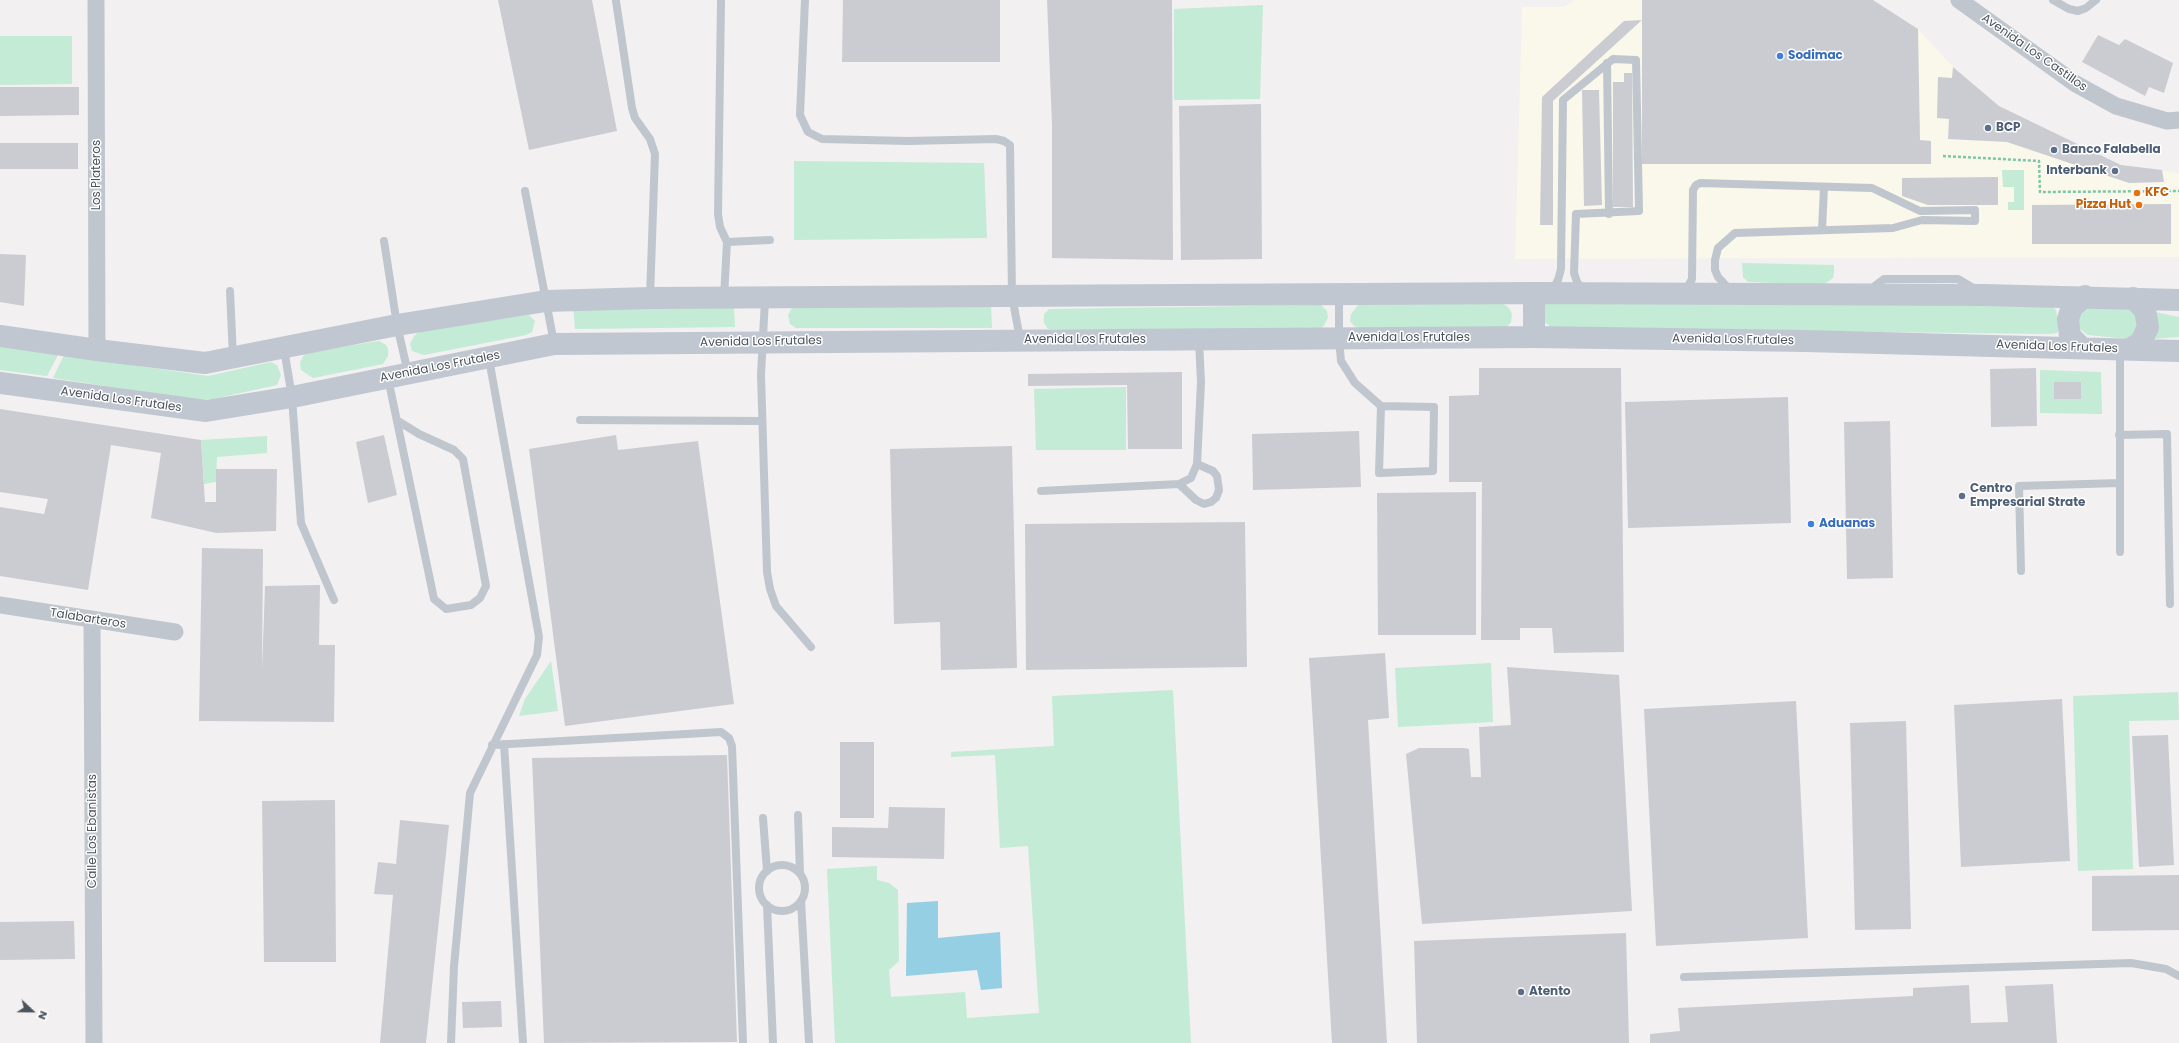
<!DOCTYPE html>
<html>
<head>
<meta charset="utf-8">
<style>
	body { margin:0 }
	#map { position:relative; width:2179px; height:1043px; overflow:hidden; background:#f2f0f0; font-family:Poppins,sans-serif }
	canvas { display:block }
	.north { position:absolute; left:12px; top:991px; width:40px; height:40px; -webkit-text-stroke:3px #fff; paint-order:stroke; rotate:112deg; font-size:11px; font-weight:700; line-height:16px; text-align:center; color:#4a525b }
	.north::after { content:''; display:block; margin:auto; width:14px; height:18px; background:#4a525b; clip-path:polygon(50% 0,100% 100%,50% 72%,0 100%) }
</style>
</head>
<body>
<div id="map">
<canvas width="2179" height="1043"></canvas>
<div class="north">N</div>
</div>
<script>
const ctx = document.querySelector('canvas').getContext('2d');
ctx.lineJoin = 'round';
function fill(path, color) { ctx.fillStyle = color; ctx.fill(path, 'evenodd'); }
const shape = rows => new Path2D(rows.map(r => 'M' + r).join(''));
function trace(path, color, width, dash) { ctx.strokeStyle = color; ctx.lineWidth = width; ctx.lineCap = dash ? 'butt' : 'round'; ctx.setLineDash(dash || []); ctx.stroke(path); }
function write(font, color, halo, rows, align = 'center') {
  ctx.font = font + ' Poppins,sans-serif'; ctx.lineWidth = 3; ctx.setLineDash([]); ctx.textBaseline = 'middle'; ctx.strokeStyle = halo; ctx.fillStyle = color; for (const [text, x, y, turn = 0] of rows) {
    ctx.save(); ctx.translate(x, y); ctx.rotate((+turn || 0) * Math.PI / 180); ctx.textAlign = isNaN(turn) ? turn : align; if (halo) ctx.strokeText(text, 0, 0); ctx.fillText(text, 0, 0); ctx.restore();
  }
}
fill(shape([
	[1574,0,1873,0,1918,29,1953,67,1999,106,2121,165,2179,173,2179,257,1515,259,1522,7,1563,7]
]), '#faf7eb');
fill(shape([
	[1263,5,1260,99,1174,100,1174,9],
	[0,36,72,36,72,84,0,85],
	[794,161,984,163,987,238,794,240],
	[2002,170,2024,170,2024,210,2008,210,2008,202,2014,202,2014,187,2003,187],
	[1742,263,1834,265,1834,273,1833,278,1823,285,1748,282,1743,277],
	[1547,300,2052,306,2056,310,2059,329,2057,333,2049,334,1552,328,1542,320,1542,310],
	[1502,303,1509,308,1512,314,1511,322,1507,327,1362,329,1354,326,1350,321,1351,314,1359,304],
	[2085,304,2128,306,2139,320,2136,333,2127,339,2088,335,2081,330,2078,321],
	[797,305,991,305,992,328,796,328,790,324,788,315,792,308],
	[1321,305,1327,311,1328,318,1321,330,1048,329,1044,323,1044,314,1049,309],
	[573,306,734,307,735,327,575,329],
	[2155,312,2179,317,2179,337,2150,339],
	[529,315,535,321,532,332,526,335,424,355,412,351,410,344,414,336,420,331],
	[379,341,386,345,388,349,388,356,383,364,313,378,301,370,300,363,303,356,308,352],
	[0,346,58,355,47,376,0,370],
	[64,355,208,376,271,362,277,365,281,375,277,385,213,399,196,400,53,378],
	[2040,370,2101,372,2102,414,2040,413],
	[1126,387,1126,450,1036,450,1034,389],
	[267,436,267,453,217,457,216,482,204,484,201,440],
	[551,661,558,711,519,716,525,699],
	[1491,663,1493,722,1398,727,1395,668],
	[1173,690,1191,1043,835,1043,827,869,877,866,877,880,889,883,898,890,899,961,889,970,891,997,965,992,967,1018,1039,1013,1028,846,1000,848,995,755,951,757,951,752,1054,746,1052,696],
	[2178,692,2179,720,2129,721,2133,869,2078,871,2073,696]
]), '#c3ebd5');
fill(shape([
	[938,901,938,938,1000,932,1002,988,981,990,977,970,906,976,907,903]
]), '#95cfe3');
fill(shape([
	[498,0,592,0,617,131,529,150],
	[843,0,1000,0,1000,62,842,62],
	[1047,0,1172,0,1173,260,1052,258,1052,125],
	[1642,0,1873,0,1918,29,1920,140,1931,141,1931,164,1642,164],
	[1642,20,1553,101,1553,225,1540,225,1542,97,1624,21],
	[2098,35,2119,45,2125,39,2173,63,2164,93,2149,87,2145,96,2082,62],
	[1953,67,1999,106,2121,165,2162,170,2164,182,2129,183,2007,142,1948,139,1949,119,1937,118,1938,77,1952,78],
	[1624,73,1632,73,1633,207,1613,207,1613,82,1624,82],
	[0,87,79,87,79,115,0,116],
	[1582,90,1599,90,1602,205,1584,206],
	[1261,104,1262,259,1181,260,1179,106],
	[0,143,78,143,78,169,0,169],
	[1998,177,1998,205,1928,205,1902,196,1902,178],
	[2171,204,2171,244,2032,244,2032,205],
	[0,254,26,255,24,306,0,302],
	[1479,368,1621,368,1624,652,1554,653,1552,628,1520,628,1520,640,1481,640,1482,482,1449,482,1449,396,1479,395],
	[2036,368,2037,426,1991,427,1990,369],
	[1182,372,1182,449,1128,449,1127,385,1028,386,1028,374],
	[2054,382,2081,382,2081,399,2054,399],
	[1788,397,1791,523,1628,528,1625,402],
	[0,409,201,440,205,502,216,502,216,469,277,469,276,531,216,533,151,518,161,453,111,445,88,590,0,576,0,507,44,514,48,499,0,492],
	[1890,421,1893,578,1847,579,1844,422],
	[1359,431,1361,487,1253,490,1252,434],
	[384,435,397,495,368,503,356,442],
	[616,435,618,450,698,441,734,704,565,726,529,449],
	[1012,446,1017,668,941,670,940,622,894,624,890,449],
	[1476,492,1476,635,1378,635,1377,493],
	[1245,522,1247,667,1026,670,1025,524],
	[202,548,263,549,262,671,265,586,320,585,319,645,335,645,334,722,199,721],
	[1385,653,1389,718,1368,720,1387,1043,1332,1043,1309,658],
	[1507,667,1619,675,1632,911,1422,924,1406,754,1419,748,1464,748,1469,749,1471,777,1481,777,1479,727,1511,725],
	[2062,699,2070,861,1961,867,1954,705],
	[1796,701,1808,938,1656,946,1644,709],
	[1906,721,1911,929,1855,930,1850,723],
	[2168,735,2174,865,2139,867,2132,736],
	[840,742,874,742,874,818,840,818],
	[727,755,737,1042,544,1043,532,758],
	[335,800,336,962,264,962,262,801],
	[889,807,945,808,944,859,832,857,832,827,888,828],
	[400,820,449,825,426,1043,380,1043,393,895,374,894,378,862,396,864],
	[2179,875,2179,930,2092,931,2092,876],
	[74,921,75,959,0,960,0,922],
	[1626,933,1629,1043,1417,1043,1414,941],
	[2053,984,2057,1043,1650,1043,1650,1034,1680,1031,1678,1008,1913,996,1913,988,1969,985,1971,1023,2008,1022,2005,986],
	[501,1001,502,1027,463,1028,462,1002]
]), '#cbccd2');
trace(shape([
	[1943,156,2039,161,2040,192,2179,191]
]), '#7ec6a6', 2.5, [3, 2]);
trace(shape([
	[721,0,718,214,720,227,727,242,724,297],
	[805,0,800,115,808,132,822,139,908,141,996,139,1004,141,1010,145,1012,296,1020,339],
	[2053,0,2069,9,2078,11,2086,8,2096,0],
	[616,1,632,108,635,118,650,139,655,154,650,297],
	[1607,63,1609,214],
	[525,191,554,343],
	[1822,230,1824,187],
	[384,241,397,325,408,373],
	[727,242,770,240],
	[1550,288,1554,287,1558,280,1561,269,1563,100,1613,59,1636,60,1639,211,1576,214,1574,273,1577,282,1583,290],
	[1871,289,1884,279,1958,279,1975,289],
	[230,291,233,357],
	[1685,292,1692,279,1693,190,1696,185,1700,183,1872,188,1920,211,1975,210,1975,221,1922,220,1893,228,1735,233,1718,248,1715,260,1715,270,1718,277,1731,291],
	[1339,296,1339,339,1341,361,1355,383,1381,406,1434,407,1433,471,1379,473,1381,406],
	[765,299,761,375,767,572,770,589,776,606,811,647],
	[284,349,292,397,301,523,334,600],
	[2120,351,2120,552],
	[388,378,434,599,446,609,471,605,480,598,486,586,463,459,454,450,419,434,398,421],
	[580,420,762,421],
	[2119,435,2167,434,2170,604],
	[1179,484,1196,500,1204,504,1211,502,1216,498,1219,490,1217,476,1213,471,1197,464],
	[1041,491,1179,484,1191,478,1197,464,1201,382,1199,341],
	[2021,571,2019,486,2119,483],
	[504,744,523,1043],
	[492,745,721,732,729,738,732,746,743,1043],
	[798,815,800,873],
	[763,818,767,871],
	'759 888a23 23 0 1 1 46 0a23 23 0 1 1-46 0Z',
	[801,901,809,1043],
	[767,905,773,1043],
	[1684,977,2131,963,2166,969,2179,976],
	[451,1043,454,966,470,793,537,655,539,637,489,359]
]), '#c0c6cd', 8);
trace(shape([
	[96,0,97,350],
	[1959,0,2076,84,2116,106,2167,121,2179,120],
	[0,605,175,632],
	[92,620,94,1043]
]), '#c0c6cd', 17);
trace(shape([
	[0,336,97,350,205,363,397,325,546,301,650,298,1534,293,1984,295,2179,300],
	[1534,337,1534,293],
	[2082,348,2070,336,2068,319,2072,307,2085,296],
	[2130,349,2141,342,2148,327,2145,310,2133,298],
	[0,383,206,411,292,397,554,344,1534,337,1805,341,2179,351]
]), '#c0c7d1', 22);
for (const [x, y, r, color] of [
	[1780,56,4,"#3f7fe0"],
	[1988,128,4,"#5c6f8a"],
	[2054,150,4,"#5c6f8a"],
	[2115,171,4,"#5c6f8a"],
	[2137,193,4,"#e8710a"],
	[2139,205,4,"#e8710a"],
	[1962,496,4,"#5c6f8a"],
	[1811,524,4,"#3f7fe0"],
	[1521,992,4,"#5c6f8a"]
]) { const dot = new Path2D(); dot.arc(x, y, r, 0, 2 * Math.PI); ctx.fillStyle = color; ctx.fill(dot); trace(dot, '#fff', 1.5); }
write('12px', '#4a525b', '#fff', [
	["Avenida Los Castillos",2034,53,35],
	["Los Plateros",97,175,-90],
	["Avenida Los Frutales",1409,338],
	["Avenida Los Frutales",1085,340],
	["Avenida Los Frutales",1733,340,1],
	["Avenida Los Frutales",761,342,-1],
	["Avenida Los Frutales",2057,347,2],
	["Avenida Los Frutales",440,367,-11],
	["Avenida Los Frutales",121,400,8],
	["Talabarteros",88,619,9],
	["Calle Los Ebanistas",93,831,-90]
]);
write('bold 12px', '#366cbe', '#fff', [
	["Sodimac",1788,56],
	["Aduanas",1819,524]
], 'left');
write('bold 12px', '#4e5e75', '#fff', [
	["BCP",1996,128],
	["Banco Falabella",2062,150],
	["Interbank",2107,171,"right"],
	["Centro",1970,489],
	["Empresarial Strate",1970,503],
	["Atento",1529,992]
], 'left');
write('bold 12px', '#c56008', '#fff', [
	["KFC",2145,193],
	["Pizza Hut",2131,205,"right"]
], 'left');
</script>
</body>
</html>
